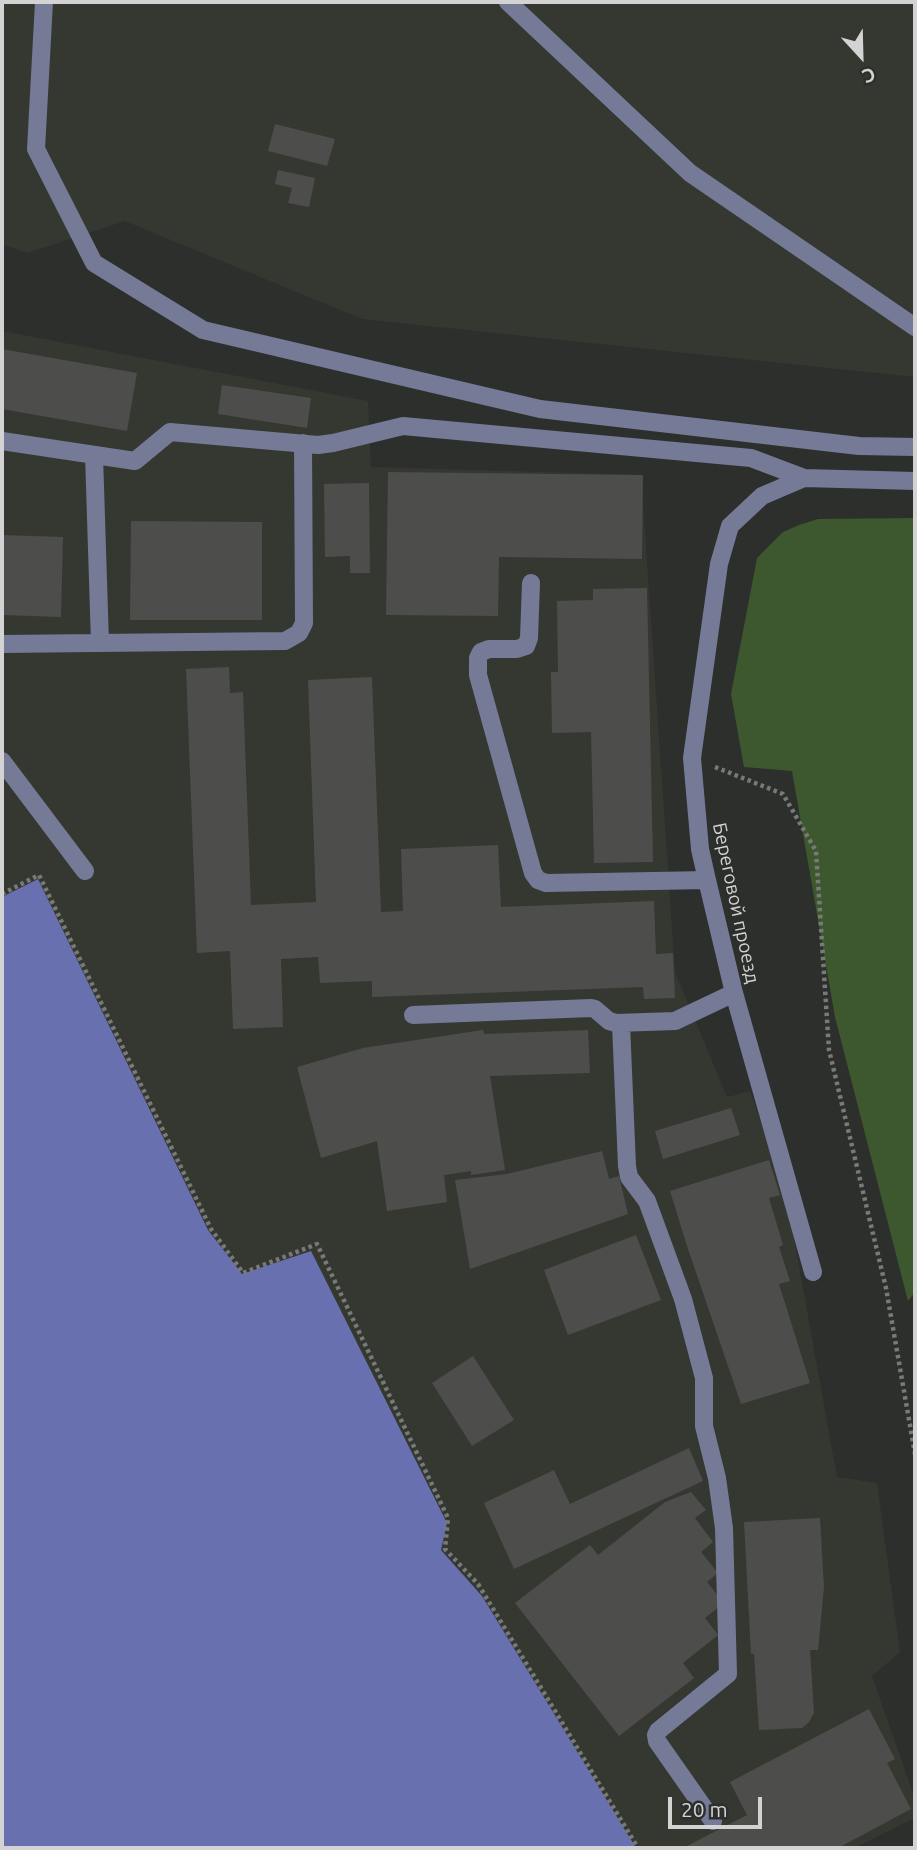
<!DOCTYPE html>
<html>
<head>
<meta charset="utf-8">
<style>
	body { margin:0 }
	#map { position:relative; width:917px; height:1850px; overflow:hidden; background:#2d2f2d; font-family:Ubuntu,sans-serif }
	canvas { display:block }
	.frame { position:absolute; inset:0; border:4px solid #d2d3d2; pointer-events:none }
	.north { position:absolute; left:826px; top:21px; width:70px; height:70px; -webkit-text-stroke:5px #2d2f2d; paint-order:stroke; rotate:158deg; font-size:19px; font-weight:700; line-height:28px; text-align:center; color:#d2d3d2 }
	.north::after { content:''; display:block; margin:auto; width:24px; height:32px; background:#d2d3d2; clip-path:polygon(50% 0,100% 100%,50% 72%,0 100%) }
	.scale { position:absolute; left:668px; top:1797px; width:94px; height:32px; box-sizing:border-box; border:4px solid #d2d3d2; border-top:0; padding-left:9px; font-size:21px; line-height:24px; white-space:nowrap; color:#d2d3d2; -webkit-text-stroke:5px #2d2f2d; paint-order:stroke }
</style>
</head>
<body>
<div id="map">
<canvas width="917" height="1850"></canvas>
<div class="frame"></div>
<div class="north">С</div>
<div class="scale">20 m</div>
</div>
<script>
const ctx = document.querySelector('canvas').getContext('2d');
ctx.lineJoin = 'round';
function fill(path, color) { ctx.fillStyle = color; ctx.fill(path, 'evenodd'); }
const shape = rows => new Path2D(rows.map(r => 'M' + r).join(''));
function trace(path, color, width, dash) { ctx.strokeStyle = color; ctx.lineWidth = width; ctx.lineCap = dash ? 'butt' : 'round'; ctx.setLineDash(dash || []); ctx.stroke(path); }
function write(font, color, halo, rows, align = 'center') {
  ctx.font = font + ' Ubuntu,sans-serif'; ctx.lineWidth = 5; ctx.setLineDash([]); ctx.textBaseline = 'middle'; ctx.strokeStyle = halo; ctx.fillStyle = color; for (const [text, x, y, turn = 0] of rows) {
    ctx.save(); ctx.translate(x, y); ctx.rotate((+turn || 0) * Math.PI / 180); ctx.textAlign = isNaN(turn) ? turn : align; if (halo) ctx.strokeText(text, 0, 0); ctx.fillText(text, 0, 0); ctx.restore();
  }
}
fill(shape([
	[2,2,915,2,915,377,362,319,125,221,27,253,2,244],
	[2,331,368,401,371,467,641,475,675,972,727,1097,750,1091,786,1194,837,1477,877,1483,900,1652,872,1676,915,1799,915,1818,855,1848,636,1848,482,1596,441,1550,311,1251,242,1275,208,1230,37,879,2,897]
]), '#343831');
fill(shape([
	[915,518,915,1292,908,1301,835,1017,792,771,744,767,731,694,757,558,783,532,799,525,818,519]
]), '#3d582e');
fill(shape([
	[38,879,208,1230,242,1274,311,1251,447,1523,441,1550,482,1596,636,1848,2,1848,2,897]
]), '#6870b0');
fill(shape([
	[275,124,335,139,327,166,268,151],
	[278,170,315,178,309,207,288,203,292,188,275,184],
	[2,349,137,373,127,431,2,409],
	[222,385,311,398,307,428,218,414],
	[388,472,643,475,642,559,499,557,498,616,386,615],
	[369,483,370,573,350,573,350,556,325,557,324,484],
	[131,521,262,522,262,620,130,620],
	[2,535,63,537,61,617,2,615],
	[647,588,653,862,594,863,591,732,552,733,551,672,558,672,557,601,593,600,593,589],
	[229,667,230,693,243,692,251,905,316,902,308,680,372,677,381,912,403,911,401,849,498,845,501,907,654,901,656,954,673,953,675,998,644,999,643,987,372,997,372,981,320,983,318,957,281,959,283,1027,233,1029,230,951,197,953,186,669],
	[483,1030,484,1034,588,1030,590,1073,490,1076,505,1170,471,1175,471,1171,444,1175,447,1202,387,1211,377,1141,321,1158,297,1067,363,1048],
	[731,1108,740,1135,663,1159,655,1131],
	[602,1151,609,1179,619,1176,628,1214,470,1269,455,1180,507,1174],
	[769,1160,780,1195,769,1198,783,1245,779,1247,790,1281,779,1284,810,1383,741,1404,687,1246,670,1191],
	[636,1235,661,1300,568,1335,544,1270],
	[473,1356,514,1420,472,1446,432,1383],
	[689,1448,703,1481,514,1569,484,1503,554,1470,570,1504],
	[691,1492,706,1510,695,1518,713,1542,701,1552,718,1573,707,1582,724,1603,705,1618,718,1635,683,1663,694,1678,619,1736,515,1603,590,1545,598,1555,665,1502],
	[820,1518,824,1587,818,1650,810,1650,814,1713,809,1722,802,1728,759,1730,754,1654,751,1654,744,1522],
	[869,1709,895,1759,887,1763,911,1809,838,1848,683,1848,747,1815,730,1782]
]), '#4d4e4c');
trace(shape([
	[715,767,783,794,816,851,829,1050,886,1288,915,1454],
	[2,894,39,875,211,1229,243,1273,317,1244,448,1518,445,1549,478,1584,638,1848]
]), '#787a78', 4.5, [3.5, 3.5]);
trace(shape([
	[44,2,36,149,94,263,203,330,540,409,859,446,915,447],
	[508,2,690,173,915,327],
	[2,441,135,461,170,432,318,445,333,443,403,426,751,458,804,478],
	[94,455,100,643],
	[531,583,529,638,526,646,517,649,489,649,481,652,478,658,478,675,533,873,538,880,546,883,707,880],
	[2,644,285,641,299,633,304,623,303,443],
	[2,761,85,871],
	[413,1015,591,1008,595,1009,609,1021,616,1023,675,1021,734,993],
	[621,1024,627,1166,629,1177,647,1201,683,1299,704,1378,704,1426,717,1478,724,1528,728,1674,658,1731,656,1735,657,1741,713,1821],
	[813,1272,734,993,707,880,700,849,692,758,719,564,730,526,762,496,804,478,915,481]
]), '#757a97', 18);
write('19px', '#d2d3d2', '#2d2f2d', [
	["Береговой проезд",736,903,78]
]);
</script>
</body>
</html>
